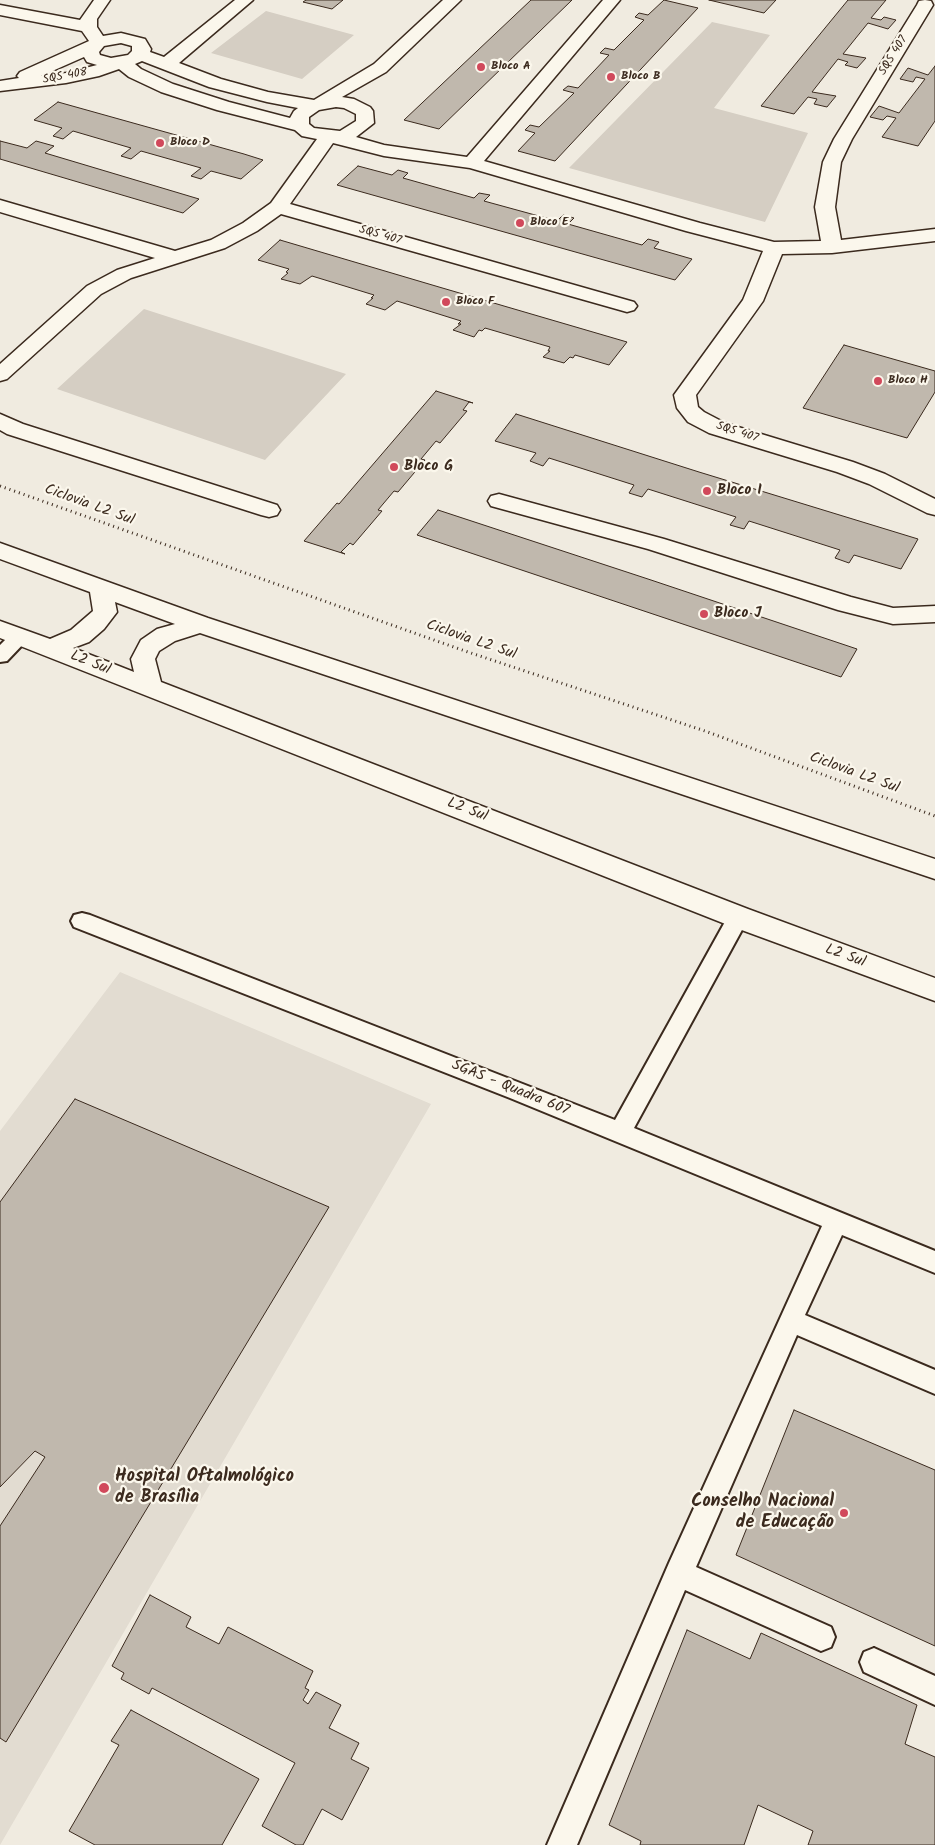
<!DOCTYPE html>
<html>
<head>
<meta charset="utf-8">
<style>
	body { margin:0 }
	canvas { display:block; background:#f0ebe0 }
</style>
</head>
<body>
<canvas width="935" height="1845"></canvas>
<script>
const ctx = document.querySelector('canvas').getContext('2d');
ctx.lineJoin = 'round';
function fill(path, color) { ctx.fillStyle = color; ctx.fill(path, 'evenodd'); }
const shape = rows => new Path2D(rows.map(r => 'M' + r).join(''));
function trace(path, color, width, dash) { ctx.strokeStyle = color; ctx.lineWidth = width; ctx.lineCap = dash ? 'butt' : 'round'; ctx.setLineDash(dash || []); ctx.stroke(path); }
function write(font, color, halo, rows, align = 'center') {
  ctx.font = font + ' Kalam,sans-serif'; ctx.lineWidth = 4.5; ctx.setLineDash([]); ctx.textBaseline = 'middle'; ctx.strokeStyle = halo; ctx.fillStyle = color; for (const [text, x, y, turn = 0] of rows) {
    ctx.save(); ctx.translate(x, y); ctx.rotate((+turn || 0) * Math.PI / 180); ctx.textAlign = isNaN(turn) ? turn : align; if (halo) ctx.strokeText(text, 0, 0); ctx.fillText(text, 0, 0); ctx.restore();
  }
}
fill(shape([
	[120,972,431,1104,0,1845,0,1131]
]), '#e2dcd1');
fill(shape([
	[266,11,354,35,302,79,211,53],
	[712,22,770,35,714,108,808,133,765,222,569,168],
	[144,309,346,374,265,460,57,389]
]), '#d5cec3');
const building = shape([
	[306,0,343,0,332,9,303,2,306,0],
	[531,0,572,0,439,129,404,120,531,0],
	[664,0,698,8,555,161,518,151,535,133,525,130,530,125,539,127,574,93,563,90,568,86,578,88,609,55,600,53,605,48,614,50,644,20,635,17,639,13,648,15,664,0],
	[709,0,776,0,764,13,709,0],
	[848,0,886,0,871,18,881,20,884,17,896,20,888,29,868,23,843,54,866,58,857,68,845,65,848,62,838,59,812,92,836,96,827,107,814,104,817,99,808,97,794,114,761,106,848,0],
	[935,66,935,121,918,146,882,137,896,118,887,116,883,120,870,117,879,106,899,113,925,79,916,77,913,82,900,79,908,68,928,75,935,66],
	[58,102,244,154,263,160,241,179,211,171,201,179,191,176,201,168,141,151,131,159,121,156,131,148,73,131,63,139,53,136,62,128,34,120,58,102],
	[0,141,27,148,36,141,54,146,45,153,199,199,183,213,0,159,0,141],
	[358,166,392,175,398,170,408,173,403,178,474,198,479,193,490,195,484,201,557,221,563,215,574,218,568,224,642,245,648,239,659,242,654,248,692,259,675,280,337,185,358,166],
	[280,240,439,287,627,342,609,365,575,355,573,358,570,357,564,363,543,357,550,351,548,351,550,347,485,328,482,331,479,330,474,337,453,330,461,324,458,324,461,321,397,301,385,310,366,304,373,298,371,298,374,295,312,276,300,284,281,279,288,273,286,272,289,269,258,260,280,240],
	[844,345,935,371,935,392,907,438,803,408,844,345],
	[436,391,473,403,469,402,463,410,467,411,440,443,436,441,421,459,425,460,398,492,394,491,378,510,382,511,353,545,350,543,341,552,345,554,304,541,337,503,339,504,436,391],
	[516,414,699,472,918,539,901,569,854,555,849,563,835,558,840,550,749,521,744,529,730,525,736,517,648,489,642,497,629,493,634,485,549,458,543,466,530,461,536,453,495,441,516,414],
	[438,510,651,580,857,649,841,677,417,535,438,510],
	[75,1099,329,1207,6,1742,0,1738,0,1526,45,1457,35,1451,0,1487,0,1202,75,1099],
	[794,1410,935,1470,935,1646,736,1555,794,1410],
	[150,1595,191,1617,186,1627,219,1644,228,1627,313,1671,305,1688,309,1690,303,1700,308,1704,316,1692,341,1705,329,1728,359,1743,351,1759,369,1768,342,1820,322,1809,303,1845,296,1845,262,1826,295,1763,152,1688,149,1694,121,1679,124,1673,112,1666,150,1595],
	[687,1630,750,1659,761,1633,917,1705,905,1744,935,1757,935,1845,808,1845,813,1831,758,1805,744,1845,640,1845,641,1841,609,1825,687,1630],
	[131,1710,259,1779,222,1845,95,1845,69,1831,119,1745,111,1741,131,1710]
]);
fill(building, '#c0b8ad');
trace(building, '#3b2a1e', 1);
const lane = shape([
	[20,630,27,632,29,636,27,640,7,661,0,662,0,645,13,632,20,630],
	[738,909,745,911,749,917,634,1128,935,1251,935,1273,842,1235,805,1315,935,1370,935,1394,797,1335,696,1567,831,1627,835,1637,831,1647,821,1651,685,1590,577,1845,547,1845,669,1563,822,1226,510,1098,74,927,71,921,74,915,82,913,90,915,615,1120,731,911,738,909],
	[874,1648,935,1676,935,1705,864,1672,860,1662,864,1652,874,1648]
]);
const street = shape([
	[94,0,110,0,97,19,97,27,103,36,121,33,145,39,151,49,150,52,164,57,235,0,253,0,179,63,221,79,268,92,314,100,374,64,443,0,461,0,386,72,342,97,354,99,370,107,373,111,374,123,356,137,384,145,467,157,603,0,620,0,484,161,700,223,774,242,821,241,815,207,823,162,834,139,917,5,919,1,925,0,931,1,933,5,852,139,841,162,835,207,841,240,935,229,935,241,832,253,782,254,763,301,696,395,698,407,704,412,725,423,853,462,885,474,935,499,935,515,927,513,869,484,837,472,709,433,688,422,677,408,674,395,743,300,763,251,686,231,470,168,384,156,333,143,290,204,634,302,637,306,634,310,627,312,620,310,281,214,257,231,225,248,131,278,101,294,7,379,0,381,0,364,87,286,117,270,155,258,0,212,0,200,175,251,211,240,243,223,271,203,317,139,302,136,295,130,217,110,161,92,129,77,119,69,99,76,66,83,0,91,0,81,19,78,17,76,20,72,89,41,82,31,0,15,0,5,80,20,94,0],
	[121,43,132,46,132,51,128,55,111,58,100,55,99,52,104,46,121,43],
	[84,57,87,62,97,65,66,73,41,76,84,57],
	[142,61,209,87,267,102,298,108,294,111,290,118,229,102,173,84,141,69,135,64,142,61],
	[336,107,344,108,356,114,356,121,340,131,314,128,309,124,309,117,319,110,336,107],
	[0,414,23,424,277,505,280,510,277,515,269,517,261,515,7,434,0,430,0,414],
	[499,494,664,539,851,597,893,608,935,606,935,622,893,624,838,610,648,549,491,506,488,501,491,496,499,494]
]);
const primary = shape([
	[0,543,208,618,935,859,935,879,200,633,175,641,159,651,155,659,161,682,748,909,935,978,935,1001,728,925,0,638,0,621,50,639,71,630,93,611,90,592,0,559,0,543],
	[115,602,175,624,157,629,141,640,131,659,134,672,73,648,89,642,104,629,117,612,115,602]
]);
trace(lane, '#3b2a1e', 4);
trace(street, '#3b2a1e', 3);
trace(primary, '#3b2a1e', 3);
trace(shape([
	[0,486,465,651,705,731,935,816]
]), '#3b2a1e', 3, [1, 4]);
fill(lane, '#fbf7ec');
fill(street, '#fbf7ec');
fill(primary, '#fbf7ec');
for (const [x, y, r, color] of [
	[481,67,5,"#d1495b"],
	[611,77,5,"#d1495b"],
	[160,143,5,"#d1495b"],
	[520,223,5,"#d1495b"],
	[446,302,5,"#d1495b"],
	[878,381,5,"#d1495b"],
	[394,467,5,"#d1495b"],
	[707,491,5,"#d1495b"],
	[704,614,5,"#d1495b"],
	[104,1488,6,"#d1495b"],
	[844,1513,5,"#d1495b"]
]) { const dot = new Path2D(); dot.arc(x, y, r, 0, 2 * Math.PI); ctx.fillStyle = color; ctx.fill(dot); trace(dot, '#fbf7ec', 2); }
write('12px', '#3b2a1e', '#fbf7ec', [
	["SQS 407",894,56,-58],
	["SQS 408",65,77,-10],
	["SQS 407",380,236,16],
	["SQS 407",737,433,18]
]);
write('bold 12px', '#3b2a1e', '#fbf7ec', [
	["Bloco A",491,67],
	["Bloco B",621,77],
	["Bloco D",170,143],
	["Bloco E",530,223],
	["Bloco F",456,302],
	["Bloco H",888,381]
], 'left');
write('bold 15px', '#3b2a1e', '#fbf7ec', [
	["Bloco G",404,467],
	["Bloco I",717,491],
	["Bloco J",714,614]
], 'left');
write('15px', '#3b2a1e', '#fbf7ec', [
	["Ciclovia L2 Sul",89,506,20],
	["Ciclovia L2 Sul",471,641,19],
	["L2 Sul",90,664,22],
	["Ciclovia L2 Sul",854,774,20],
	["L2 Sul",467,811,21],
	["L2 Sul",845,957,20],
	["SGAS - Quadra 607",510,1089,22]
]);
write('bold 18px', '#3b2a1e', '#fbf7ec', [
	["Hospital Oftalmológico",115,1478],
	["de Brasília",115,1499],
	["Conselho Nacional",834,1503,"right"],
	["de Educação",834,1524,"right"]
], 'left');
</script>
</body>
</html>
